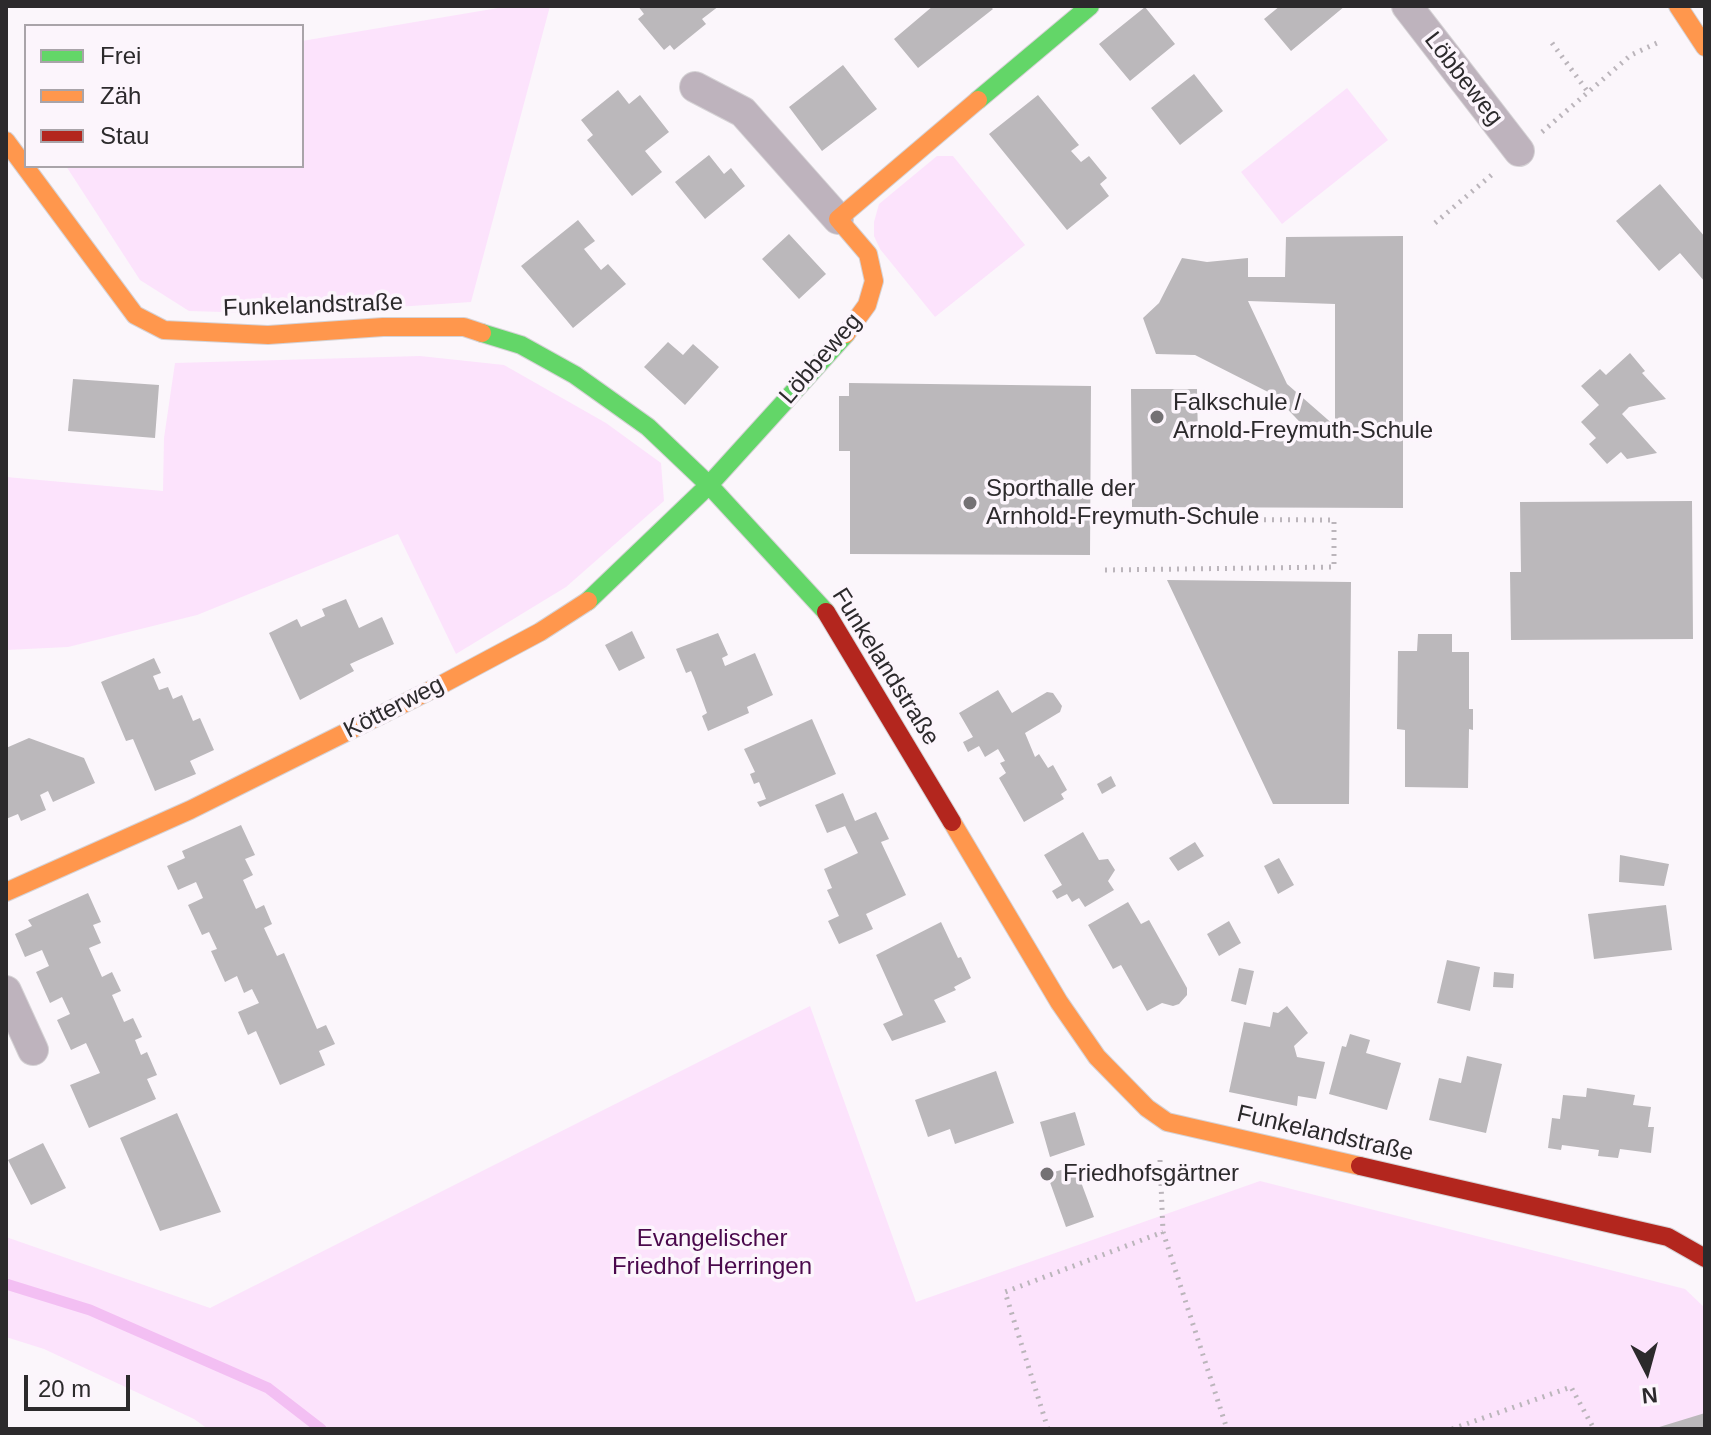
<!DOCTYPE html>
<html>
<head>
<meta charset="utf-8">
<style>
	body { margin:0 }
	#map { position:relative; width:1711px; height:1435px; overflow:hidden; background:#fbf6fb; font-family:Arial,sans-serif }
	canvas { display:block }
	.frame { position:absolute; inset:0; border:8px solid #2c2a2c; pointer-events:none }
	.legend { position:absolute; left:24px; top:24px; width:280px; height:144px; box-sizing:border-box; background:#fcf5fc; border:2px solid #a9a4a9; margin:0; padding:10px 14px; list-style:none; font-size:24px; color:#2c2a2c }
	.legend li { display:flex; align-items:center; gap:16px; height:40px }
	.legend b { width:40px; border:2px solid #a9a4a9 }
	.north { position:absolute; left:1607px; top:1331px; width:80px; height:80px; -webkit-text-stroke:6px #fcf5fc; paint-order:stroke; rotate:174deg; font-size:22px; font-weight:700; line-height:32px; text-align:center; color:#2c2a2c }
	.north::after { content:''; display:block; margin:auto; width:28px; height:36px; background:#2c2a2c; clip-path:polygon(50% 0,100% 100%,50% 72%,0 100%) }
	.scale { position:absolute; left:24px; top:1375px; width:106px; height:36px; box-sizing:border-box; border:4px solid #2c2a2c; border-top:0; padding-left:10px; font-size:24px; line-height:28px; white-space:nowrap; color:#2c2a2c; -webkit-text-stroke:6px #fcf5fc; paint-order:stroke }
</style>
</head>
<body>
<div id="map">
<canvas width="1711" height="1435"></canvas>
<div class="frame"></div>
<ul class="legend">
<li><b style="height:10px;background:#63d668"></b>Frei</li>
<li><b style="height:10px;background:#ff974d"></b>Zäh</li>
<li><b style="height:10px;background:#b3261e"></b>Stau</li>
</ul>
<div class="north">N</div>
<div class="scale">20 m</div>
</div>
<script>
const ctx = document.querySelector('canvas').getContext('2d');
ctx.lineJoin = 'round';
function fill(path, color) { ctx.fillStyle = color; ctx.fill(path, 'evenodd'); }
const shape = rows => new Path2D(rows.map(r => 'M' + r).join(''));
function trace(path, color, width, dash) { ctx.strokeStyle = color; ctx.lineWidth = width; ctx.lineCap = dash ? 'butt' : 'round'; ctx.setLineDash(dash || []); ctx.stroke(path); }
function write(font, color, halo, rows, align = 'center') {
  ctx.font = font + ' Arial,sans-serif'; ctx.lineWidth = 7; ctx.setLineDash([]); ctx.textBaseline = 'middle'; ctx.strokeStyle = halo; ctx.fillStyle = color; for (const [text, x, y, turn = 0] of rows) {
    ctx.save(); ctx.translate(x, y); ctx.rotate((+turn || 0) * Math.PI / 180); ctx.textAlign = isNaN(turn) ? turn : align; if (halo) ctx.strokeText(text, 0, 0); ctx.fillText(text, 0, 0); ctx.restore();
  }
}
fill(shape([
	[510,6,550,6,471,302,291,314,189,311,140,280,66,166,302,166,302,41],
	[1347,88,1388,140,1282,224,1241,172],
	[937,156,953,156,1025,245,935,317,880,249,874,236,874,222,879,204],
	[420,356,504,365,606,423,661,463,664,501,566,587,456,654,398,534,197,615,68,647,6,650,6,477,163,491,164,438,175,363],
	[810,1006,916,1302,1260,1181,1685,1289,1705,1308,1705,1429,208,1429,194,1419,44,1349,6,1337,6,1237,210,1308]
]), '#fce3fc');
trace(shape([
	[6,1284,90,1310,268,1388,321,1429]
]), '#f3bff3', 11);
fill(shape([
	[638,6,719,6,702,19,706,24,674,50,670,45,664,50,638,19,644,14],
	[933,6,990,6,993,9,918,68,894,39],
	[1280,6,1345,6,1291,51,1264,19],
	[1145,7,1175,44,1130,81,1099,44],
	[843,65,877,109,822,151,789,107],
	[1194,74,1223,111,1180,145,1151,108],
	[618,90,629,104,640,95,669,132,645,151,662,172,632,196,587,140,593,135,581,120],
	[1038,95,1079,145,1071,151,1081,162,1089,156,1107,178,1100,184,1109,196,1067,230,989,134],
	[709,155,724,174,731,168,745,186,705,219,675,182],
	[1660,184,1705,237,1705,282,1680,253,1659,271,1616,221],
	[578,220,595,241,584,249,601,270,608,264,626,284,573,328,521,266],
	[789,234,826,274,799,299,762,259],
	[1403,236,1403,508,1132,507,1131,389,1197,389,1198,440,1317,440,1274,395,1195,355,1156,354,1143,318,1159,303,1182,258,1207,262,1248,258,1248,277,1285,277,1286,237],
	[1248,301,1335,304,1335,426,1287,384],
	[668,342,683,355,693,344,719,367,685,405,644,367],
	[1630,353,1645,371,1642,373,1666,399,1629,407,1622,414,1657,453,1627,459,1621,452,1607,464,1589,444,1596,438,1581,422,1599,405,1581,386,1600,369,1606,375],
	[73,379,159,385,155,438,68,431],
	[849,383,1091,386,1090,555,850,554,850,451,839,451,839,396,849,396],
	[1692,501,1693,639,1511,640,1510,572,1521,572,1520,502],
	[1167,580,1351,582,1349,804,1273,804],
	[346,599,359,628,382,617,394,644,350,664,354,671,300,700,269,633,297,619,301,627,325,616,322,609],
	[632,631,645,658,619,671,605,645],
	[718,633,728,655,722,658,725,666,755,653,773,695,747,707,749,713,708,731,702,716,707,713,694,678,691,671,686,673,676,649],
	[1418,634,1452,634,1452,652,1469,652,1469,709,1473,709,1473,730,1469,729,1468,788,1405,787,1405,730,1397,729,1398,651,1417,651],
	[154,658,161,673,153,676,159,690,168,687,173,699,182,695,193,721,200,718,214,750,190,761,196,774,155,791,133,739,126,741,101,682],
	[998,690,1012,713,1047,692,1053,693,1062,706,1060,712,1025,733,1035,757,1039,754,1048,768,1053,765,1067,790,1061,794,1064,799,1024,822,999,778,1006,773,1000,763,1005,761,998,749,985,757,979,746,968,752,963,742,973,737,959,713],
	[812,719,836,774,760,807,757,802,766,799,759,782,754,784,750,774,755,772,744,749],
	[29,738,84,758,95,783,53,802,48,791,40,795,46,810,21,821,18,814,6,819,6,748],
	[1111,776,1116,786,1102,794,1097,784],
	[843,793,855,821,876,812,889,839,881,842,906,895,866,914,873,929,839,944,828,921,839,916,827,890,832,888,824,869,858,853,845,826,827,833,815,805],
	[241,825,255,855,245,859,253,875,243,880,256,909,264,905,272,924,264,928,277,956,284,953,317,1029,326,1025,335,1044,319,1051,325,1065,280,1085,256,1031,248,1035,238,1012,259,1003,252,989,244,993,237,976,225,982,211,951,217,949,209,932,202,935,188,905,203,898,196,882,178,890,167,866,185,858,182,851],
	[1083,832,1099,860,1108,859,1115,870,1108,881,1114,890,1085,907,1079,898,1072,902,1067,894,1057,899,1052,891,1062,885,1044,855],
	[1195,842,1204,856,1178,871,1169,858],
	[1620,855,1669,864,1664,886,1619,882],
	[1279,858,1294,885,1278,894,1264,866],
	[88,893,101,922,93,925,101,943,89,948,102,977,112,972,121,991,112,995,124,1022,133,1018,142,1037,135,1040,141,1055,147,1052,157,1075,147,1079,156,1099,89,1128,70,1085,100,1073,86,1043,71,1050,57,1020,70,1014,62,997,50,1003,36,972,49,966,42,950,25,957,15,934,32,926,28,920],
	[1128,902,1141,924,1149,920,1187,988,1187,995,1179,1004,1173,1006,1162,1003,1147,1011,1121,965,1113,969,1088,925],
	[1666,905,1672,950,1594,959,1588,914],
	[1229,921,1241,943,1219,956,1207,934],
	[941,922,958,958,961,957,971,978,954,987,956,990,934,1000,946,1022,892,1041,883,1024,903,1015,876,955],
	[1447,960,1480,967,1470,1011,1437,1003],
	[1239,968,1254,971,1246,1005,1231,1001],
	[1494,972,1514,974,1513,988,1493,987],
	[1287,1006,1308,1033,1294,1046,1297,1057,1325,1062,1316,1099,1298,1096,1297,1106,1229,1092,1244,1022,1270,1027,1273,1012,1278,1013],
	[1350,1034,1370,1040,1366,1053,1401,1063,1387,1110,1329,1094,1342,1046,1346,1047],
	[1467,1056,1502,1064,1486,1133,1429,1120,1439,1078,1461,1083],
	[996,1071,1014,1123,955,1144,950,1129,928,1137,915,1100],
	[1587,1088,1635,1095,1633,1105,1651,1107,1648,1127,1654,1127,1651,1153,1620,1149,1618,1158,1598,1156,1599,1150,1562,1145,1561,1150,1548,1148,1552,1118,1560,1119,1563,1095,1586,1097],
	[1075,1112,1085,1145,1050,1157,1040,1122],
	[177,1113,221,1212,160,1231,120,1138],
	[43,1143,66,1188,31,1205,8,1160],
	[1075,1166,1094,1217,1066,1227,1047,1174],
	[1705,1413,1705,1429,1656,1429,1656,1428]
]), '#bbb8bb');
const street = shape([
	[1407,6,1519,151],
	[695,87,743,112,838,219],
	[6,991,33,1050]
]);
const fast = shape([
	[978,100,1090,6],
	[482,333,521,345,575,375,648,427,709,485,826,612],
	[588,601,709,485,846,334]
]);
const slow = shape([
	[1678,6,1705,47],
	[6,141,135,315,164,330,268,335,383,327,464,327,482,333],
	[846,334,867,305,874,281,868,254,838,219,978,100],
	[952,822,1059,1002,1097,1057,1147,1108,1167,1122,1360,1166],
	[6,892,190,810,437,687,540,632,588,601]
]);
const jam = shape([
	[826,612,952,822],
	[1360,1166,1668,1237,1705,1258]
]);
trace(street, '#d5d2d5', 32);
trace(fast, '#d5d2d5', 20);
trace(slow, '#d5d2d5', 20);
trace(jam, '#d5d2d5', 20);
trace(shape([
	[1552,43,1588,92],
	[1542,132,1631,55,1657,43],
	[1435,223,1495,172],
	[1105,570,1334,567,1334,520,1105,519],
	[1160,1160,1163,1232,1227,1429],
	[1048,1429,1005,1292,1163,1232],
	[1452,1429,1571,1387,1594,1429]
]), '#bbb5bb', 5, [2, 6]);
trace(street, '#beb3bd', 30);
trace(fast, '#63d668', 18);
trace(slow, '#ff974d', 18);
trace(jam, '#b3261e', 18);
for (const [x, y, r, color] of [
	[1157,417,8,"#747174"],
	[970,503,8,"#747174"],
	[1047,1174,8,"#747174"]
]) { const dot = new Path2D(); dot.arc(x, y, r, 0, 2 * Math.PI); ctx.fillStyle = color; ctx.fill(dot); trace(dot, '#fcf5fc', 3); }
write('24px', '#2c2a2c', '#fcf5fc', [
	["Löbbeweg",1463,79,52],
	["Funkelandstraße",313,306,-2],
	["Löbbeweg",821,359,-49],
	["Funkelandstraße",885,667,58],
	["Kötterweg",394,708,-27],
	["Funkelandstraße",1325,1134,13]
]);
write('24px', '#2c2a2c', '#fcf5fc', [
	["Falkschule /",1173,403],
	["Arnold-Freymuth-Schule",1173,431],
	["Sporthalle der",986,489],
	["Arnhold-Freymuth-Schule",986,517],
	["Friedhofsgärtner",1063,1174]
], 'left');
write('24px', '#4a094c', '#fcf5fc', [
	["Evangelischer",712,1239],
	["Friedhof Herringen",712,1267]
]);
</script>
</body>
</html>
